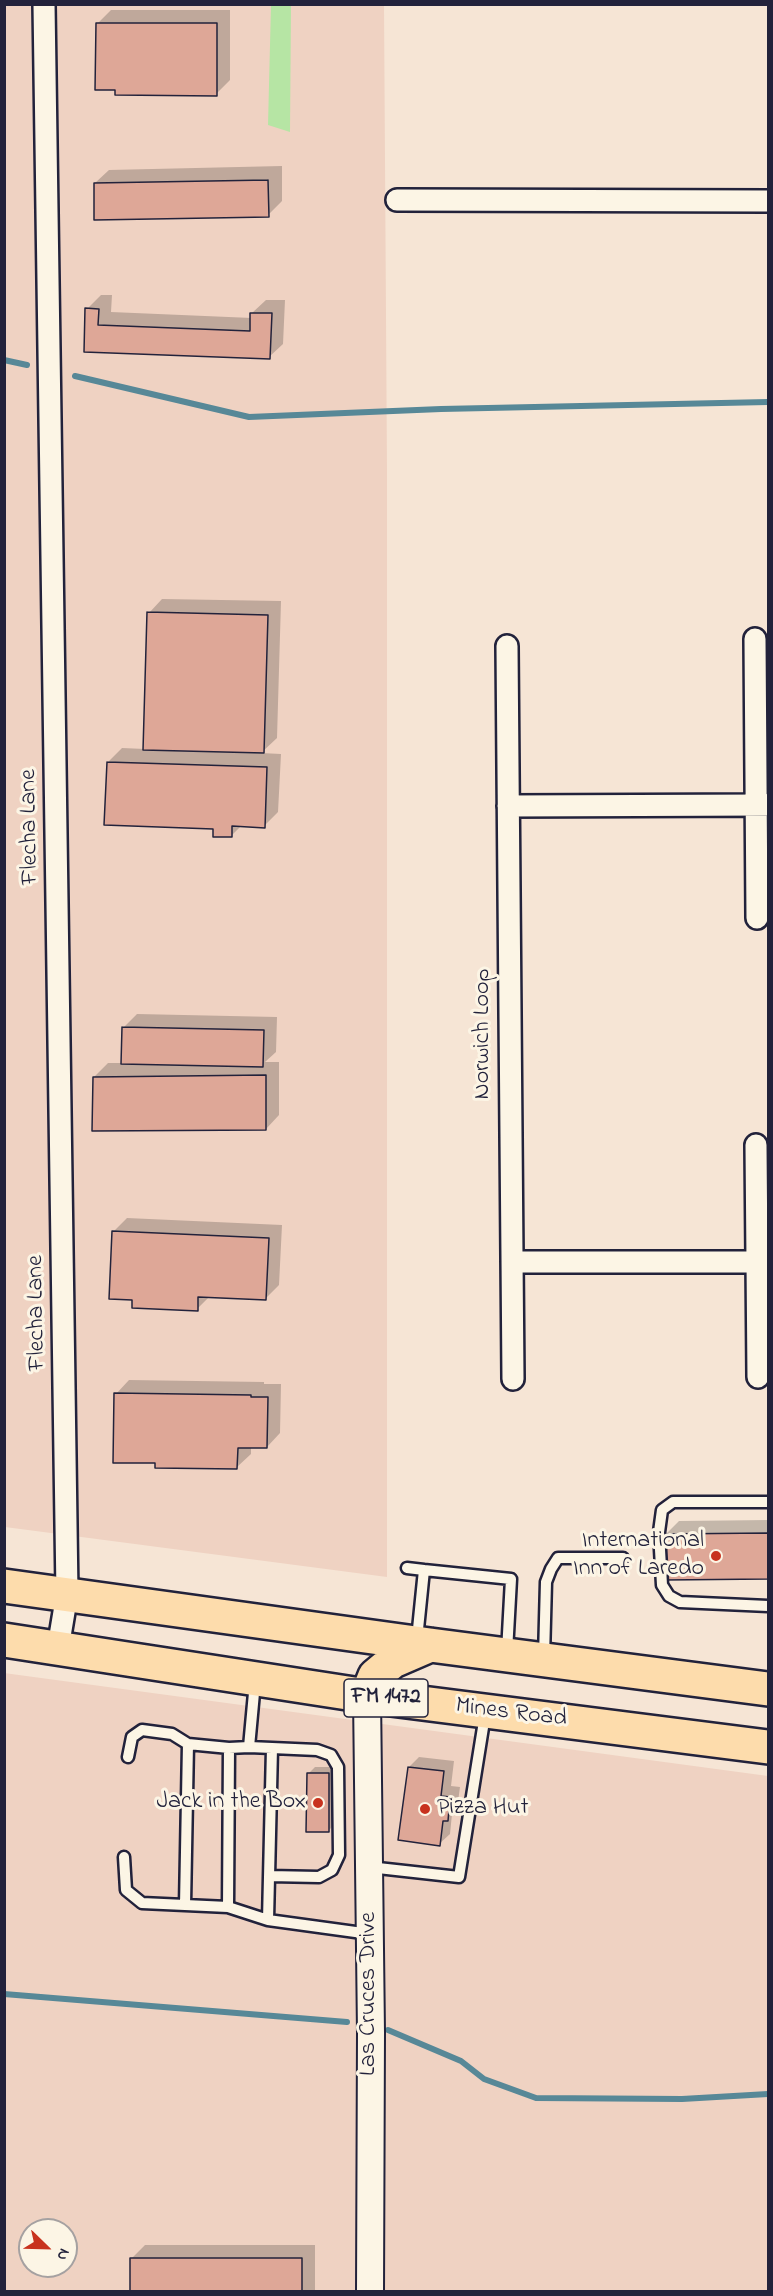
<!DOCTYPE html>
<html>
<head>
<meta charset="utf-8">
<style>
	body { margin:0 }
	#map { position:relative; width:773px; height:2296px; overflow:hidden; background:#f6e5d5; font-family:"Indie Flower",sans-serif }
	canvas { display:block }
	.frame { position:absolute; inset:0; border:6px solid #22223b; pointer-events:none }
	.north { position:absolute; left:18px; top:2218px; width:60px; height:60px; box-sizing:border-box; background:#fcf5e5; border:2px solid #a5a1a1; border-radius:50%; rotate:113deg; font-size:16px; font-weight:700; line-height:24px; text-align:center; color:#22223b }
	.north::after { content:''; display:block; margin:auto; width:21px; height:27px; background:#c8321e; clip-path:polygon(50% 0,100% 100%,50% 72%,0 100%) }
</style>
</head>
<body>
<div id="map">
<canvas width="773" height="2296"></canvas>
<div class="frame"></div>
<div class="north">N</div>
</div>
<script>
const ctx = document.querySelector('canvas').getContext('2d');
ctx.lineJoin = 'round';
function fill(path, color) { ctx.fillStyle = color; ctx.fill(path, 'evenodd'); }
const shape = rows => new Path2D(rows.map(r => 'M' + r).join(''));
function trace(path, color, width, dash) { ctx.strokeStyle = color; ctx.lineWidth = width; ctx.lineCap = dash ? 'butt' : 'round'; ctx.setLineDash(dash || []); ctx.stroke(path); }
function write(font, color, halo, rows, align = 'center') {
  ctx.font = font + ' "Indie Flower",sans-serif'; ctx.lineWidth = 6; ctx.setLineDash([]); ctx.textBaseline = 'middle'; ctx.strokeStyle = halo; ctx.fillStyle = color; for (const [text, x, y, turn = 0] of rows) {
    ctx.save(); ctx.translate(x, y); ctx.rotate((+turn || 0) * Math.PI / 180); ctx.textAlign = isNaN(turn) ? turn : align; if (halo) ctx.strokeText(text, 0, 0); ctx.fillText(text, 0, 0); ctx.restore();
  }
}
fill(shape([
	[5,5,384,5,387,472,387,1577,5,1527],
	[4,1673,768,1776,768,2291,5,2291],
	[30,2230,66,2230,66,2266,30,2266]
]), '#efd2c2');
fill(shape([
	[271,5,291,5,290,132,268,125]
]), '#b6e5a4');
fill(shape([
	[111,10,230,10,230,80,216,94,97,24],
	[282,166,282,201,268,215,95,183,109,170],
	[101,295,112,295,111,312,252,318,252,313,266,300,285,300,283,344,269,357,85,350,87,309],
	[162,599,281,601,277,738,261,753,281,754,278,812,264,826,242,825,231,836,108,762,122,748,145,749,149,613],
	[137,1014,277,1017,276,1052,265,1062,279,1062,279,1115,266,1129,94,1077,108,1063,122,1063,123,1028],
	[127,1218,282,1225,279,1285,265,1299,210,1296,197,1309,134,1298,113,1232],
	[129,1380,264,1382,264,1384,281,1384,280,1433,267,1447,251,1447,251,1454,237,1467,157,1462,116,1394],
	[768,1520,768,1578,666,1578,665,1535,679,1521],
	[419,1757,454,1761,451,1786,460,1787,457,1809,452,1814,450,1834,439,1844,409,1767],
	[315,1767,335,1767,335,1824,328,1831,308,1774],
	[145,2245,315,2245,315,2292,131,2292,131,2259]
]), '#0003');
trace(shape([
	[4,360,27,365],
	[75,376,249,417,441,409,768,402],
	[4,1994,347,2022],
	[388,2030,461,2061,484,2079,536,2098,682,2099,768,2094]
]), '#578897', 6);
const building = shape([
	[96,23,217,23,217,96,115,95,115,90,95,90,96,23],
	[268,180,269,217,94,220,94,183,268,180],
	[85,308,99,309,98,325,250,331,250,313,272,313,270,359,84,352,85,308],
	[147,612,268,615,264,753,143,750,147,612],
	[107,762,267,767,265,828,232,826,232,837,213,837,213,829,104,825,107,762],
	[122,1027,264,1030,263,1067,121,1064,122,1027],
	[266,1075,266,1130,92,1131,93,1077,266,1075],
	[112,1231,269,1238,266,1300,198,1297,198,1311,132,1308,132,1300,109,1299,112,1231],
	[114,1393,251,1395,251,1397,268,1397,267,1448,238,1448,237,1469,155,1468,155,1463,113,1463,114,1393],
	[768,1533,768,1579,664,1580,664,1534,768,1533],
	[408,1767,444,1771,441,1796,450,1797,448,1821,443,1821,440,1846,398,1840,408,1767],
	[307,1773,329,1773,329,1832,306,1832,307,1773],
	[130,2258,302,2258,302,2292,130,2292,130,2258]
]);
fill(building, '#dea797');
trace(building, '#22223b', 1.5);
const service = shape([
	[768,1502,673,1502,662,1510,659,1532,662,1585,669,1596,680,1602,768,1606],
	[407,1568,424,1570],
	[417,1639,424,1570,511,1579,507,1652],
	[544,1657,546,1582,551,1569,558,1558,623,1558],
	[255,1682,249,1747,272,1748,268,1920,370,1934],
	[188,1744,185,1905,228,1907,229,1748],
	[128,1757,132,1737,142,1730,172,1734,188,1744,229,1748,249,1747],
	[124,1857,126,1890,142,1903,185,1905],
	[369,1867,459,1877,485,1715],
	[269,1876,319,1877,332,1870,339,1855,338,1767,331,1755,317,1750,272,1748],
	[228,1907,268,1920]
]);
const minor = shape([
	[44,4,67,1594,58,1648],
	[397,200,768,201],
	[755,639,757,918],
	[507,646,513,1379],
	[508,806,768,805],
	[756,1145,758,1377],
	[512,1262,768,1262]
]);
const tertiary = shape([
	[367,1696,371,2033,370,2292]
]);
const primary = shape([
	[4,1586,430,1645,768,1689],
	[4,1640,367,1696,768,1747],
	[367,1696,375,1676,393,1661,430,1645]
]);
trace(service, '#22223b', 15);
trace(minor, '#22223b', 26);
trace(tertiary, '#22223b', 30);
trace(primary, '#22223b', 38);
trace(service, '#fcf5e5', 10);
trace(minor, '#fcf5e5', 21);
trace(tertiary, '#fcf5e5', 26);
trace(primary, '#fddcac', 33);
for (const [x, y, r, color] of [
	[716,1556,6,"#c8321e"],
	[318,1803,6,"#c8321e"],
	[425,1809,6,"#c8321e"]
]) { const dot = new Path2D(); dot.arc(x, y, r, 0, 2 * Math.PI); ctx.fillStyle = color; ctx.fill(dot); trace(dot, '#fcf5e5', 2); }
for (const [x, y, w] of [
	[386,1698,84]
]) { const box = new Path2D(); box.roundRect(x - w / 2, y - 19, w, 38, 4.5); ctx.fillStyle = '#fcf5e5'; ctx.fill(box); trace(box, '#22223b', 1.5); }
write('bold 22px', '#22223b', null, [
	["FM 1472",386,1698]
]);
write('24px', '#22223b', '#fcf5e5', [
	["Flecha Lane",31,827,-91],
	["Norwich Loop",484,1034,-90],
	["Flecha Lane",38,1313,-91],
	["Mines Road",511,1714,7],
	["Las Cruces Drive",370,1994,-90]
]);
write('24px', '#22223b', '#fcf5e5', [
	["International",704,1542],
	["Inn of Laredo",704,1570],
	["Jack in the Box",306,1803],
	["Pizza Hut",437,1809,"left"]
], 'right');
</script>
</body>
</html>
